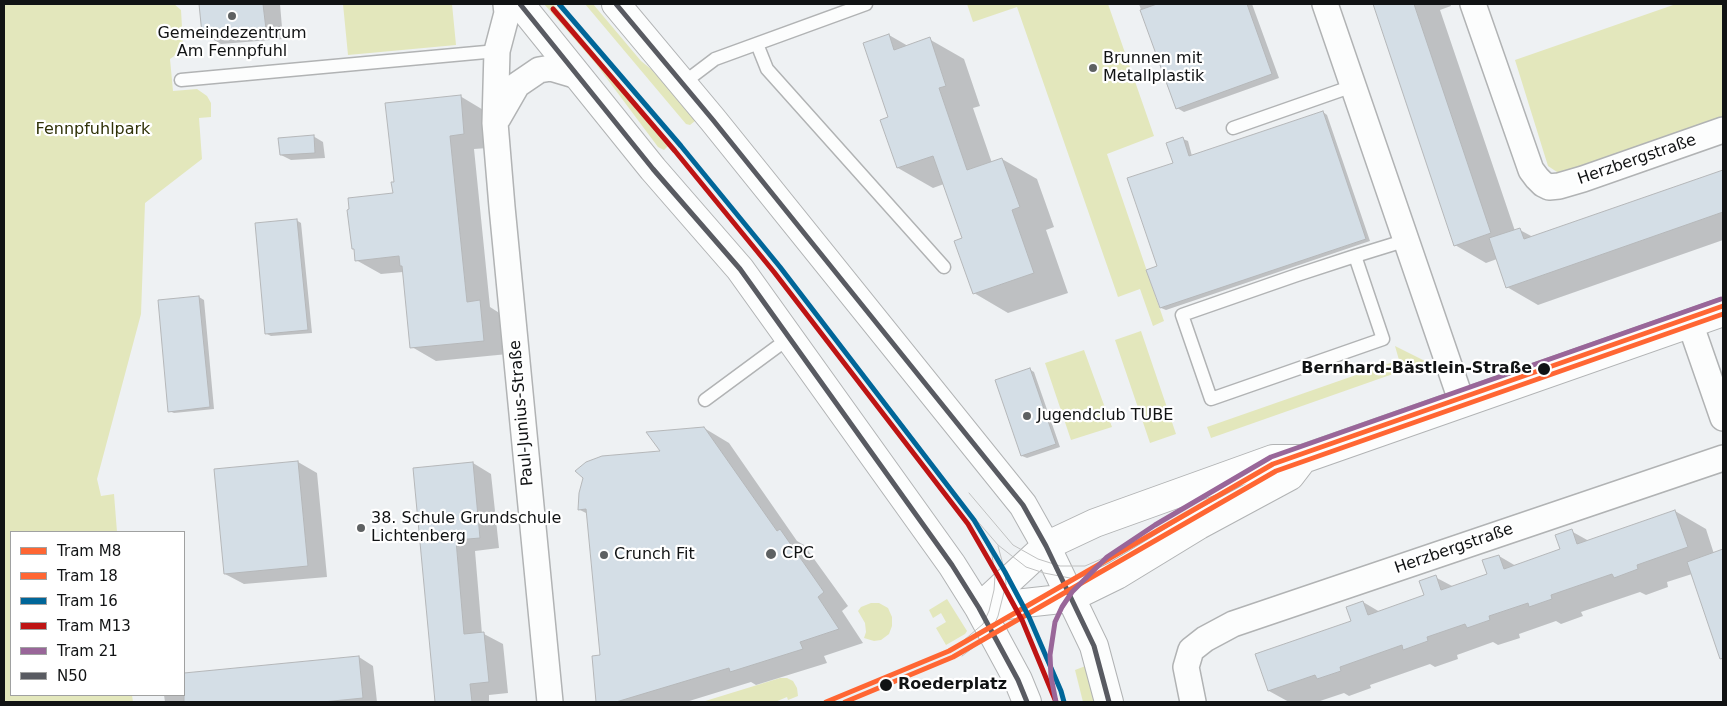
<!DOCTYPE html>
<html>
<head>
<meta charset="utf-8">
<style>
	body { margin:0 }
	#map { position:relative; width:1727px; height:706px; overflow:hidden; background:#eef1f3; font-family:"DejaVu Sans",sans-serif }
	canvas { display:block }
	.frame { position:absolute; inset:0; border:5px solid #111314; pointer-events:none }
	.legend { position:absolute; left:10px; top:531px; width:175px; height:165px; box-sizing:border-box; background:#fff; border:1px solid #a0a1a1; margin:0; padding:6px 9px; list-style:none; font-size:15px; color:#111314 }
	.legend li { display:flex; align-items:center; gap:10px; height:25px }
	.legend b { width:25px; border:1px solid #a0a1a1 }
</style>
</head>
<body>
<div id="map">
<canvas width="1727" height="706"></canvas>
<div class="frame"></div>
<ul class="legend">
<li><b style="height:6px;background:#f63"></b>Tram M8</li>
<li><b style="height:6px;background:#f63"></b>Tram 18</li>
<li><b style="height:6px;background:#069"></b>Tram 16</li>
<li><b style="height:6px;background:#be1414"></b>Tram M13</li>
<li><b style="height:6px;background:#969"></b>Tram 21</li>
<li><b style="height:6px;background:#595b62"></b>N50</li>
</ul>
</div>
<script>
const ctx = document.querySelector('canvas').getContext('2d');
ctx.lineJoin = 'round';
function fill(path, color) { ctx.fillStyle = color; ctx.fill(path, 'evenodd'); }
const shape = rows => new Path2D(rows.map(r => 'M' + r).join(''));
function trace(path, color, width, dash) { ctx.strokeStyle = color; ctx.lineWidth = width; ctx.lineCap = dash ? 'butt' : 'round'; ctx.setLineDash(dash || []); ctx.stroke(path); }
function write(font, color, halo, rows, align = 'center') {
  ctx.font = font + ' "DejaVu Sans",sans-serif'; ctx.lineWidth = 4.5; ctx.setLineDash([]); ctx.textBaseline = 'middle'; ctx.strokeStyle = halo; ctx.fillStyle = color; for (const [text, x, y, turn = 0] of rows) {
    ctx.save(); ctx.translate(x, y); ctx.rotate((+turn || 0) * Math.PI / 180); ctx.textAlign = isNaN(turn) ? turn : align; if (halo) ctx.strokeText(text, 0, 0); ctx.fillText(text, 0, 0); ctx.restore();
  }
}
fill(shape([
	[4,4,174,4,181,10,183,45,180,52,170,59,173,91,197,89,207,96,211,103,211,117,199,118,202,159,145,203,141,314,97,479,101,496,114,494,117,532,11,532,11,695,132,695,133,702,4,702],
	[343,4,452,4,456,45,348,55],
	[544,4,553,4,667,139,669,145,664,150,658,147,596,64],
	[585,4,593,4,641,61,651,69,693,116,695,121,690,125,686,124],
	[967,4,1108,4,1154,136,1107,154,1164,321,1153,326,1140,289,1118,297,1017,7,973,22],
	[1676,4,1723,4,1723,116,1560,174,1548,166,1515,60],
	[1141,331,1176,434,1150,443,1115,340],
	[1395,346,1427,362,1211,438,1207,427,1399,360],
	[1084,350,1112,427,1071,440,1045,363],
	[947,599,967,631,965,634,946,645,936,628,946,622,941,613,933,618,929,610],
	[871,603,879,603,888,608,892,617,892,626,889,634,881,640,874,641,864,638,866,632,865,623,858,611,861,607],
	[1088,665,1096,702,1083,702,1075,670],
	[780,678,787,678,793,681,797,688,798,696,788,700,787,697,775,702,702,702]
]), '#e3e7bc');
fill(shape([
	[200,4,280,4,283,39,221,44,203,34],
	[1139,4,1252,4,1279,78,1184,112,1177,108,1167,85],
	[1374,4,1450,4,1451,6,1440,10,1515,231,1520,230,1533,237,1723,171,1723,240,1538,305,1507,287,1497,259,1486,263,1455,245],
	[889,35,908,46,929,39,964,59,980,106,973,108,992,163,1002,159,1037,179,1054,227,1046,230,1068,293,1008,313,974,293,963,239,944,184,933,188,898,168,890,118],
	[460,96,485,111,488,148,474,149,490,307,504,316,508,354,436,361,412,347,403,272,381,274,356,260,394,194,396,183],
	[1323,112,1327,115,1370,241,1166,310,1161,308,1158,267,1174,163,1183,139,1188,141,1192,156],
	[313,136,323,142,325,158,291,160,281,155],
	[296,220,301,223,312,333,271,336,267,334],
	[199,297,204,300,214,409,174,413,169,411,159,301],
	[1029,369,1034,372,1060,447,1027,458,1022,456,996,381],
	[704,428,729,443,797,541,804,545,848,606,842,611,863,643,824,656,827,663,756,685,751,682,686,702,597,702,593,657,601,656,588,514,580,510,662,452],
	[298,462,317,473,327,577,244,584,225,574],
	[473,463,491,474,499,548,475,551,482,634,484,634,503,644,508,693,489,695,489,702,436,702,414,469],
	[1675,511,1706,529,1714,554,1723,551,1723,663,1692,574,1667,582,1668,587,1646,595,1640,592,1581,612,1583,616,1561,624,1556,621,1519,634,1520,638,1498,645,1493,642,1457,655,1458,659,1435,667,1430,664,1370,685,1371,688,1349,696,1344,693,1317,702,1289,702,1269,691,1352,622,1363,602,1380,612,1426,596,1435,577,1454,587,1488,575,1499,556,1516,566,1562,550,1571,531,1589,541],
	[359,657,373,666,377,702,165,702,164,695,184,695,184,675]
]), '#0003');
const building = shape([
	[199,4,263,4,266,29,202,34,199,4],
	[1157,4,1247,4,1272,74,1176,109,1140,10,1157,4],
	[1373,4,1414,4,1491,233,1454,246,1373,4],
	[889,34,894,50,930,37,946,86,939,88,967,170,1002,158,1020,207,1012,210,1034,273,973,294,954,241,962,238,933,156,897,168,880,120,888,117,863,43,889,34],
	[461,95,464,134,450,136,467,302,480,300,484,341,410,348,402,266,400,266,399,256,355,261,354,249,352,249,347,210,349,209,348,198,393,193,391,182,394,182,385,103,461,95],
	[1323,111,1366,239,1160,308,1146,270,1157,266,1127,178,1173,163,1166,143,1183,137,1189,156,1323,111],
	[314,135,315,153,280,155,278,138,314,135],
	[1723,170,1723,212,1506,288,1489,238,1520,228,1524,239,1723,170],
	[297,219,308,330,265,334,255,223,297,219],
	[199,296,210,407,168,412,158,300,199,296],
	[1030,368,1056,444,1021,456,995,380,1030,368],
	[704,427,777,531,780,529,824,592,818,597,839,629,800,642,803,649,730,672,729,668,616,702,596,702,592,656,600,655,586,509,578,510,579,493,583,478,575,471,586,462,602,456,660,451,646,432,704,427],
	[298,461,308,566,224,574,214,469,298,461],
	[473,462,480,538,456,540,464,634,484,632,489,682,470,684,472,702,435,702,413,468,473,462],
	[1675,510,1688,547,1637,565,1638,569,1614,578,1612,574,1551,595,1552,599,1529,607,1528,603,1489,616,1490,620,1467,628,1465,624,1427,637,1428,641,1403,650,1402,645,1340,667,1341,671,1317,679,1315,675,1268,691,1255,654,1351,621,1346,607,1363,601,1368,615,1424,595,1419,581,1436,575,1441,590,1487,574,1482,560,1499,555,1504,569,1560,549,1555,535,1572,529,1577,544,1675,510],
	[1723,549,1723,658,1720,659,1687,562,1723,549],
	[359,656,363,698,323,702,184,702,184,673,359,656]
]);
fill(building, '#d4dee6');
trace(building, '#b5b7b9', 1);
const lane = shape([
	[757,44,767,69,944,267],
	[181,80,497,51],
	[682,84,715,59,866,4],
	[1233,128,1353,86],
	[1355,256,1383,339,1211,399,1182,315,1297,275,1355,256,1407,240],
	[705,400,789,338]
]);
const street = shape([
	[506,4,507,13,497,51,495,123,502,207,550,702],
	[1325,4,1462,403],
	[1473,4,1531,170,1537,178,1543,184,1549,187,1559,186,1583,179,1723,130],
	[498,118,517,85,539,70,551,68,578,76],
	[1690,323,1723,418],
	[1193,702,1186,667,1191,650,1205,639,1233,624,1723,458]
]);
const secondary = shape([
	[520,4,653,169,740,269,952,565,979,608,1018,680,1027,702],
	[616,4,713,120,1023,505,1046,546,1094,646,1109,702],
	[979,608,1046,546,1095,523,1273,459,1303,459,1723,312],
	[979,608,1070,598,1117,575,1199,525,1290,476,1303,459]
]);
trace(lane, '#b1b3b4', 15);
trace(street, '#b1b3b4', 28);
trace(secondary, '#b1b3b4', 30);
trace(lane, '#fcfdfd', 12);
trace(street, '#fcfdfd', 25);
trace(secondary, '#fcfdfd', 28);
trace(shape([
	[969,493,1013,545,1038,559,1060,566,1085,566,1129,547],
	[960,501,998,545,1026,567,1044,573,1075,579,1096,572,1133,555],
	[957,646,983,624,989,611,994,590,995,576,992,555,977,527],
	[962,656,982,641,992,630,998,616,1006,584,1005,572,998,546]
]), '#c0c1c1', 1);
trace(shape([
	[520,4,653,169,740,269,952,565,979,608,1018,680,1027,702],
	[616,4,713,120,1023,505,1046,546,1094,646,1109,702]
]), '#595b62', 5);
trace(shape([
	[826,702,949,651,1273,464,1723,306]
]), '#f63', 5);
trace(shape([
	[845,702,953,657,1276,471,1723,314]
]), '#f63', 5);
trace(shape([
	[559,4,681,146,780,267,974,520,1005,572,1029,617,1061,691,1064,702]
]), '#069', 5);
trace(shape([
	[553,9,675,151,774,272,968,524,998,576,1022,620,1056,702]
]), '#be1414', 5);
trace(shape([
	[1056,702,1051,677,1050,655,1055,622,1062,607,1072,592,1107,557,1155,525,1271,457,1721,299]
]), '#969', 5);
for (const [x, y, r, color] of [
	[232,16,5,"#5e6162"],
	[1093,68,5,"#5e6162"],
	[1544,369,7,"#111314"],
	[1027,416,5,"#5e6162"],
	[361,528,5,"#5e6162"],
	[771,554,6,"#5e6162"],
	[604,555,5,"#5e6162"],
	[886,685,7,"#111314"]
]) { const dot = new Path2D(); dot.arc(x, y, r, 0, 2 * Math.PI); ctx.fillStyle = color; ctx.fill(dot); trace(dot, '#fff', 2); }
write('16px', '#111314', '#fff', [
	["Gemeindezentrum",232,34,"center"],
	["Am Fennpfuhl",232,52,"center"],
	["Brunnen mit",1103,59],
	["Metallplastik",1103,77],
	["Jugendclub TUBE",1037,416],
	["38. Schule Grundschule",371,519],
	["Lichtenberg",371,537],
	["CPC",782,554],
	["Crunch Fit",614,555]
], 'left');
write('16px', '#303208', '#fff', [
	["Fennpfuhlpark",93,130]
]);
write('16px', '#111314', '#fff', [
	["Herzbergstraße",1637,160,-19],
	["Paul-Junius-Straße",522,413,-95],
	["Herzbergstraße",1454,549,-19]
]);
write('bold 16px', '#111314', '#fff', [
	["Bernhard-Bästlein-Straße",1532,369],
	["Roederplatz",898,685,"left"]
], 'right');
</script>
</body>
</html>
